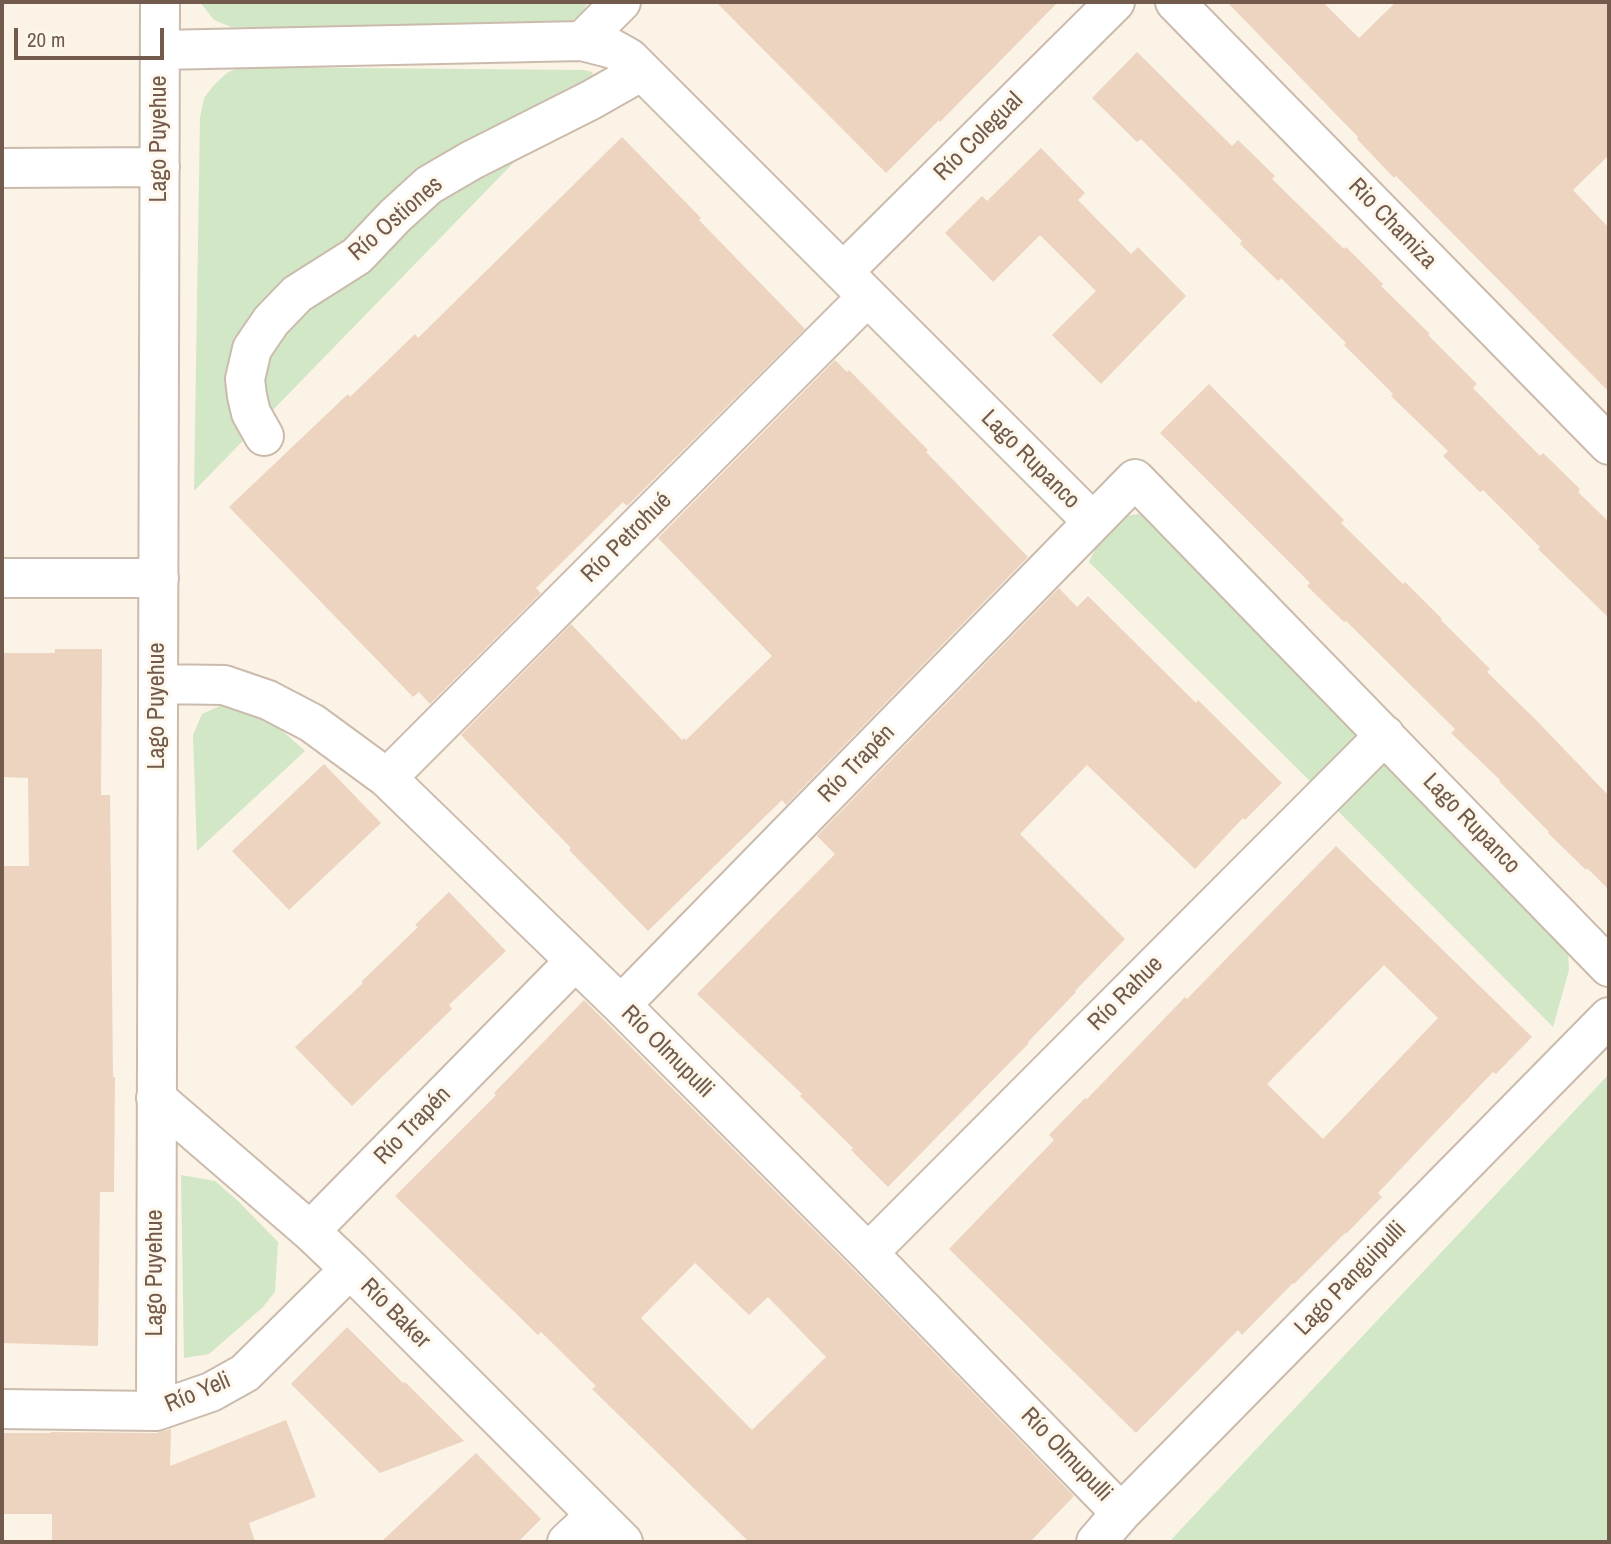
<!DOCTYPE html>
<html>
<head>
<meta charset="utf-8">
<style>
	body { margin:0 }
	#map { position:relative; width:1611px; height:1544px; overflow:hidden; background:#faf3e6; font-family:"Archivo Narrow",sans-serif }
	canvas { display:block }
	.frame { position:absolute; inset:0; border:4px solid #725b4d; pointer-events:none }
	.scale { position:absolute; left:14px; top:28px; width:150px; height:32px; box-sizing:border-box; border:4px solid #725b4d; border-top:0; padding-left:9px; font-size:21px; line-height:24px; white-space:nowrap; color:#725b4d; -webkit-text-stroke:5px #fdf7ec; paint-order:stroke }
</style>
</head>
<body>
<div id="map">
<canvas width="1611" height="1544"></canvas>
<div class="frame"></div>
<div class="scale">20 m</div>
</div>
<script>
const ctx = document.querySelector('canvas').getContext('2d');
ctx.lineJoin = 'round';
function fill(path, color) { ctx.fillStyle = color; ctx.fill(path, 'evenodd'); }
const shape = rows => new Path2D(rows.map(r => 'M' + r).join(''));
function trace(path, color, width, dash) { ctx.strokeStyle = color; ctx.lineWidth = width; ctx.lineCap = dash ? 'butt' : 'round'; ctx.setLineDash(dash || []); ctx.stroke(path); }
function write(font, color, halo, rows, align = 'center') {
  ctx.font = font + ' "Archivo Narrow",sans-serif'; ctx.lineWidth = 6; ctx.setLineDash([]); ctx.textBaseline = 'middle'; ctx.strokeStyle = halo; ctx.fillStyle = color; for (const [text, x, y, turn = 0] of rows) {
    ctx.save(); ctx.translate(x, y); ctx.rotate((+turn || 0) * Math.PI / 180); ctx.textAlign = isNaN(turn) ? turn : align; if (halo) ctx.strokeText(text, 0, 0); ctx.fillText(text, 0, 0); ctx.restore();
  }
}
fill(shape([
	[200,2,588,2,583,11,568,24,528,32,231,27,214,20],
	[242,67,584,70,592,72,595,79,194,491,200,118,204,98,214,85,228,72],
	[1144,513,1357,728,1356,737,1348,751,1316,787,1089,562,1098,543,1111,527,1126,516],
	[220,706,243,710,276,725,305,751,197,851,193,735,202,714],
	[1388,760,1568,952,1569,970,1553,1027,1332,805],
	[1609,1074,1609,1542,1169,1542],
	[181,1175,215,1181,238,1201,278,1242,275,1292,262,1308,209,1354,184,1358]
]), '#d2e7c6');
fill(shape([
	[716,2,1058,2,940,122,939,120,886,173],
	[1227,2,1323,2,1359,38,1396,2,1609,2,1609,155,1573,190,1609,228,1609,392,1396,176,1394,178,1357,139,1358,137],
	[1137,52,1232,146,1238,140,1275,176,1272,179,1344,249,1346,247,1383,284,1381,286,1430,334,1428,335,1477,384,1473,388,1540,456,1543,453,1580,489,1578,492,1609,522,1609,618,1538,549,1540,547,1483,490,1480,492,1443,456,1448,451,1391,396,1393,394,1344,345,1346,343,1281,278,1278,281,1240,244,1242,241,1141,139,1137,142,1092,98],
	[622,137,701,218,699,220,805,329,627,506,623,502,536,588,541,593,430,704,419,692,413,697,229,507,348,394,350,397,415,334,418,338],
	[1041,148,1085,193,1078,200,1131,254,1138,247,1186,296,1101,384,1052,335,1096,291,1040,235,993,282,945,233,982,196,987,201],
	[835,360,847,372,849,370,928,450,926,452,1028,557,786,805,782,800,648,931,569,850,571,848,461,735,571,624,682,740,684,738,686,740,772,656,658,538],
	[1209,384,1344,520,1341,523,1403,584,1405,582,1442,619,1441,620,1490,669,1487,672,1537,721,1609,796,1609,890,1587,868,1586,870,1548,833,1549,832,1499,781,1500,780,1451,733,1455,729,1346,621,1344,622,1307,586,1310,583,1160,433],
	[1059,588,1077,607,1088,596,1196,703,1198,700,1282,783,1245,820,1243,818,1195,869,1087,765,1020,834,1125,939,1075,991,1076,992,1028,1042,1029,1043,888,1187,851,1150,853,1148,800,1096,802,1094,697,994,835,854,817,836],
	[55,649,102,649,101,795,110,795,113,1077,115,1077,114,1192,100,1192,98,1346,2,1343,2,866,29,866,28,778,2,777,2,653,55,653],
	[324,764,381,823,289,910,232,851],
	[1336,846,1532,1037,1496,1074,1493,1072,1429,1139,1378,1193,1382,1197,1346,1234,1345,1233,1294,1284,1293,1283,1242,1335,1238,1330,1136,1433,949,1249,1054,1140,1049,1135,1085,1098,1087,1099,1185,997,1187,999],
	[1384,965,1438,1018,1323,1139,1267,1084],
	[449,892,506,951,449,1005,452,1009,352,1106,295,1047,363,983,361,982,418,927,415,925],
	[584,1000,852,1268,1074,1496,1030,1542,749,1542,592,1389,596,1386,541,1332,538,1335,395,1196,496,1095,494,1093],
	[695,1263,749,1315,768,1297,826,1357,752,1430,641,1318],
	[347,1327,403,1383,405,1382,464,1441,380,1473,291,1384],
	[286,1420,316,1497,249,1523,255,1542,52,1542,52,1514,2,1514,2,1433,51,1433,51,1432,156,1433,171,1429,170,1466],
	[476,1453,541,1519,518,1542,381,1542]
]), '#edd4c0');
const minor = shape([
	[1175,2,1609,445],
	[582,41,621,2],
	[160,50,582,41,613,49,629,58,1093,522],
	[2,168,160,167],
	[843,272,1115,2],
	[264,436,251,413,247,396,245,379,252,349,271,321,297,294,357,256,395,216,429,185,472,160,591,100,642,71],
	[2,578,159,578],
	[158,684,224,685,268,700,312,723,387,778,621,1005,868,1253,1121,1513],
	[387,778,867,297],
	[621,1005,1135,479,1609,967],
	[156,1098,310,1231,350,1269,623,1542],
	[310,1231,575,961],
	[868,1253,1385,735],
	[2,1409,156,1411,211,1392,245,1373,350,1269],
	[156,1411,160,2],
	[567,1542,596,1515],
	[1096,1542,1121,1513,1609,1017]
]);
trace(minor, '#cbbbad', 42);
trace(minor, '#fff', 38);
write('24px', '#725b4d', '#fdf7ec', [
	["Río Colegual",979,137,-45],
	["Lago Puyehue",160,139,-90],
	["Río Ostiones",396,219,-41],
	["Rio Chamiza",1392,224,46],
	["Lago Rupanco",1030,460,45],
	["Río Petrohué",627,538,-45],
	["Lago Puyehue",158,706,-90],
	["Río Trapén",857,764,-46],
	["Lago Rupanco",1471,824,46],
	["Río Rahue",1126,994,-45],
	["Río Olmupulli",667,1052,45],
	["Río Trapén",413,1126,-46],
	["Lago Puyehue",156,1273,-90],
	["Lago Panguipulli",1351,1279,-46],
	["Río Baker",395,1314,45],
	["Río Yeli",198,1393,-23],
	["Río Olmupulli",1066,1455,46]
]);
</script>
</body>
</html>
